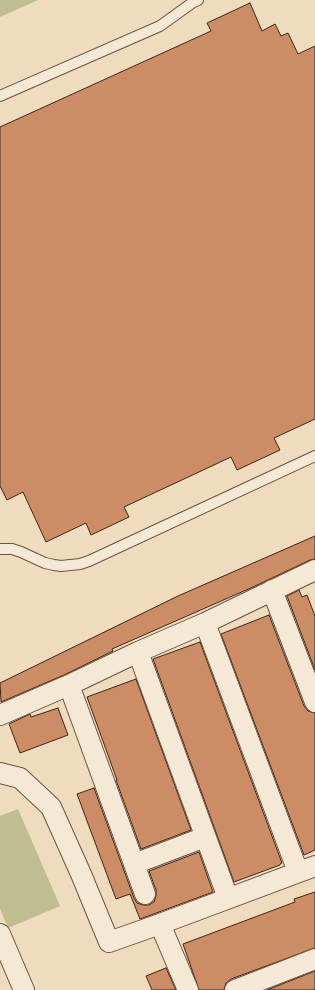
<!DOCTYPE html>
<html>
<head>
<meta charset="utf-8">
<style>
	body { margin:0 }
	canvas { display:block; background:#efdbbe }
</style>
</head>
<body>
<canvas width="315" height="990"></canvas>
<script>
const ctx = document.querySelector('canvas').getContext('2d');
ctx.lineJoin = 'round';
function fill(path, color) { ctx.fillStyle = color; ctx.fill(path, 'evenodd'); }
const shape = rows => new Path2D(rows.map(r => 'M' + r).join(''));
function trace(path, color, width, dash) { ctx.strokeStyle = color; ctx.lineWidth = width; ctx.lineCap = dash ? 'butt' : 'round'; ctx.setLineDash(dash || []); ctx.stroke(path); }
fill(shape([
	[0,0,38,0,0,17],
	[18,809,60,906,8,928,0,909,0,816]
]), '#bfbe8e');
const building = shape([
	[250,3,262,31,275,24,281,36,288,33,298,54,315,46,315,419,274,438,280,450,237,470,231,457,124,507,129,517,91,535,86,523,46,542,23,492,7,500,0,486,0,127,211,31,207,23,250,3],
	[315,536,315,559,310,560,253,587,112,649,113,651,64,675,1,702,0,683,178,596,315,536],
	[299,590,302,597,307,595,315,616,315,670,287,596,299,590],
	[269,615,304,706,308,711,315,713,315,850,304,855,221,634,269,615],
	[200,642,282,863,280,864,280,865,234,882,153,659,200,642],
	[136,679,191,830,141,849,116,780,117,780,87,697,136,679],
	[58,708,68,735,20,753,9,724,30,714,31,717,58,708],
	[94,788,134,898,137,903,143,905,149,905,154,902,156,896,156,890,149,871,199,852,213,892,140,919,130,894,116,899,77,794,94,788],
	[315,892,315,948,231,979,226,983,224,990,199,990,183,944,295,902,294,899,315,892],
	[166,968,176,990,152,990,146,976,166,968],
	[315,971,315,990,267,990,315,971]
]);
fill(building, '#cb8c66');
trace(building, '#3f2615', 1);
const lane = shape([
	[0,96,160,26,192,3,198,0],
	[0,549,12,549,21,552,45,563,54,565,61,566,80,564,89,561,315,456]
]);
const street = shape([
	[272,590,315,702],
	[205,623,298,872],
	[138,652,228,898],
	[69,685,145,894],
	[0,715,69,685,138,652,205,623,315,570],
	[0,773,20,778,51,807,81,874,109,942,160,924,315,866],
	[134,864,205,837],
	[160,924,188,990],
	[0,934,24,990],
	[235,990,315,959]
]);
trace(lane, '#6b533f', 12);
trace(street, '#6b533f', 22);
trace(lane, '#f5e8d5', 10);
trace(street, '#f5e8d5', 20);
</script>
</body>
</html>
